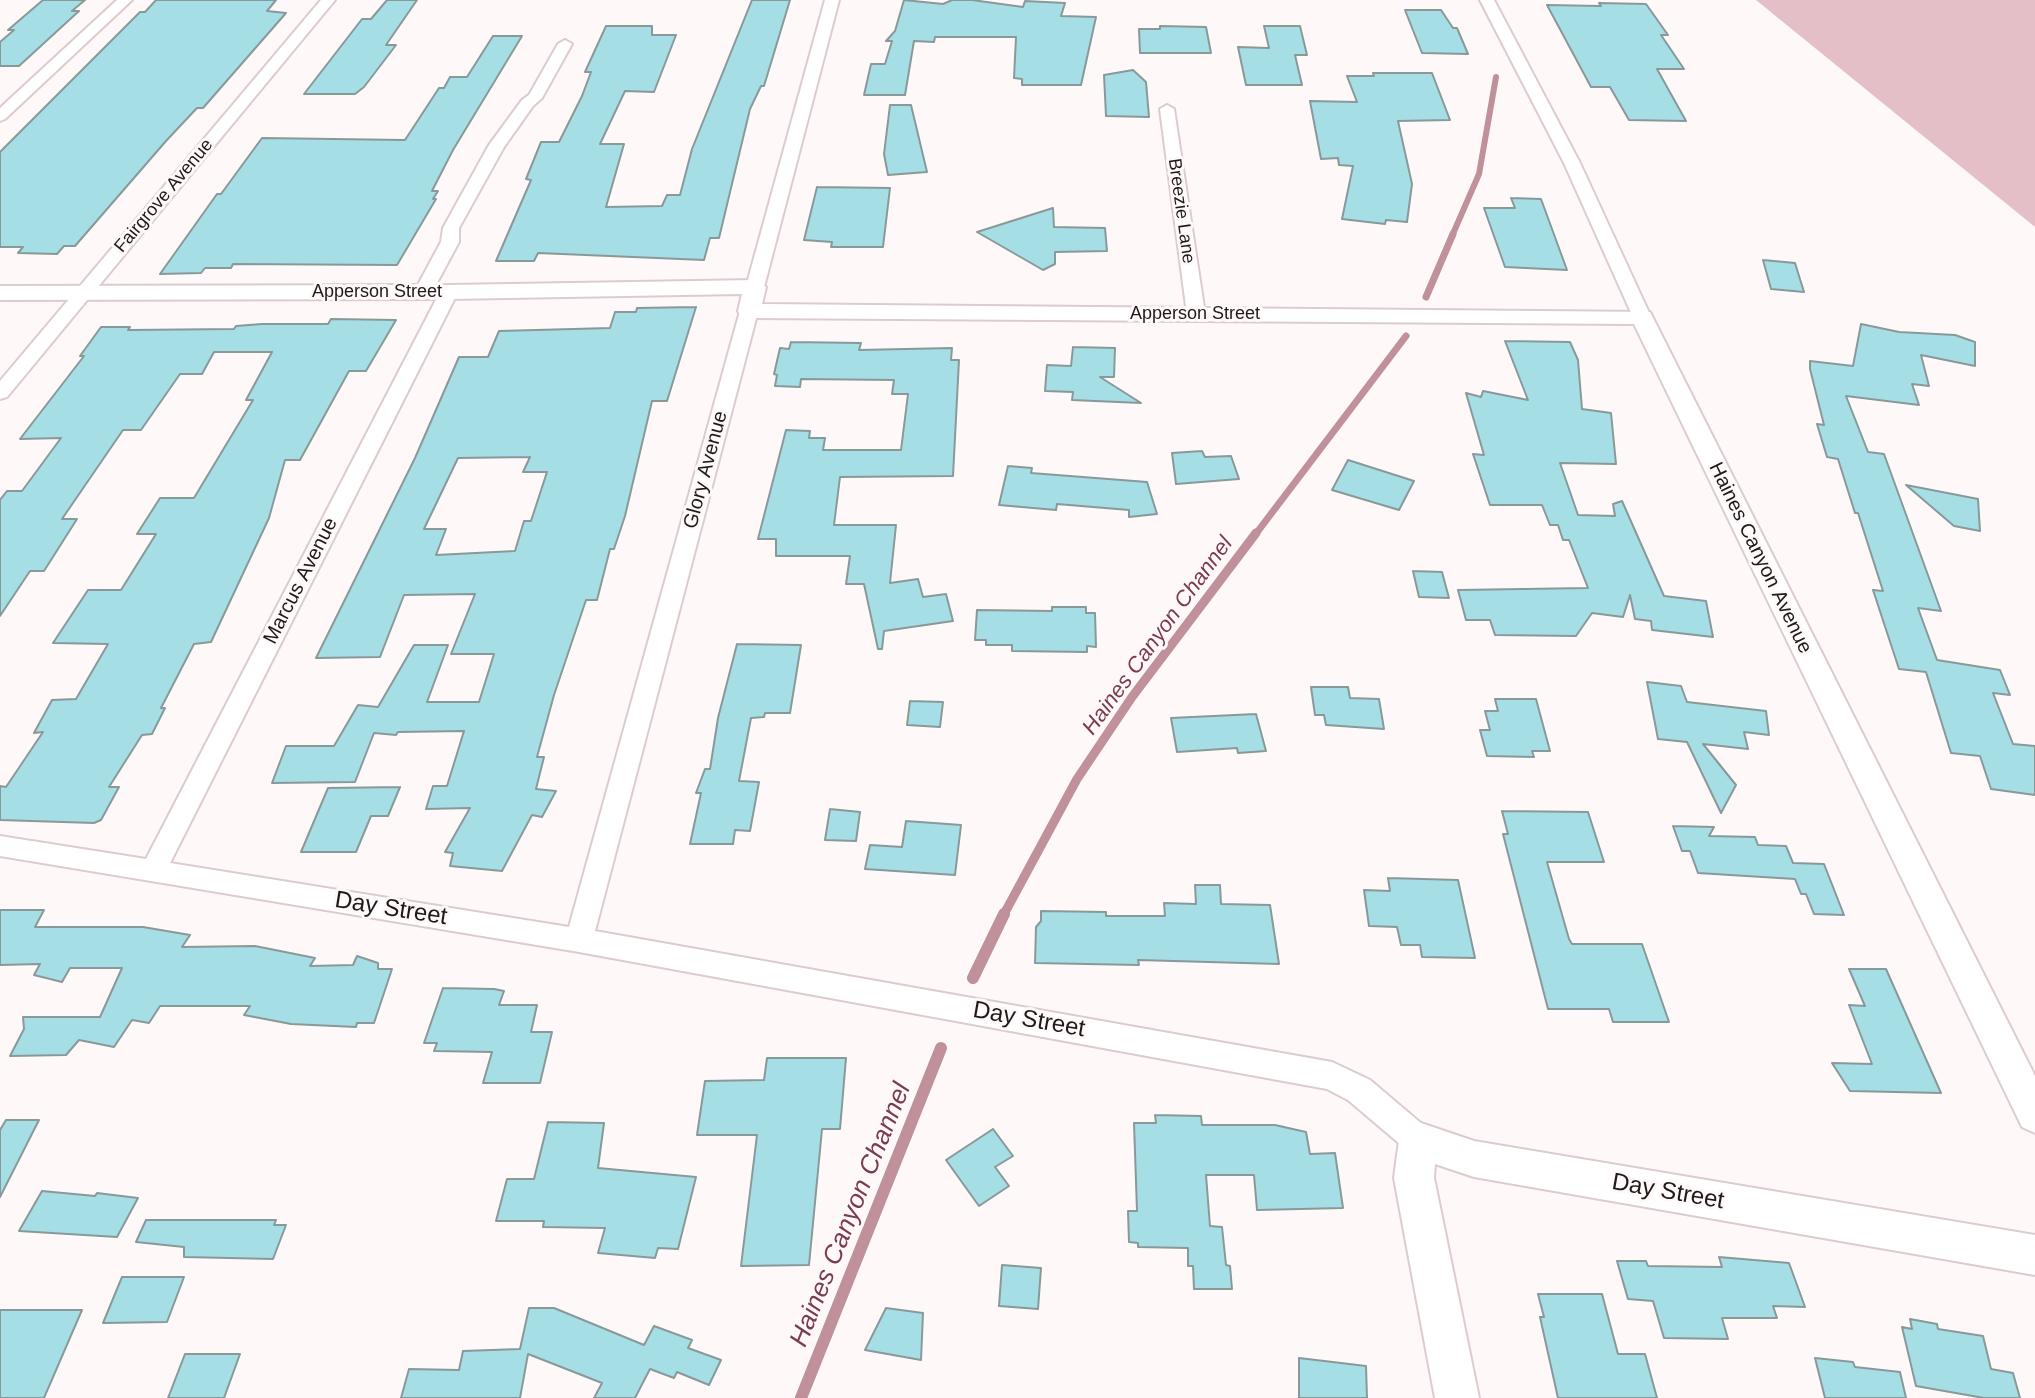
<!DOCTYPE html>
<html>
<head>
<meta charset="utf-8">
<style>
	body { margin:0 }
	canvas { display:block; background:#fff8f9 }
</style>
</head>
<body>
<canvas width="2035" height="1398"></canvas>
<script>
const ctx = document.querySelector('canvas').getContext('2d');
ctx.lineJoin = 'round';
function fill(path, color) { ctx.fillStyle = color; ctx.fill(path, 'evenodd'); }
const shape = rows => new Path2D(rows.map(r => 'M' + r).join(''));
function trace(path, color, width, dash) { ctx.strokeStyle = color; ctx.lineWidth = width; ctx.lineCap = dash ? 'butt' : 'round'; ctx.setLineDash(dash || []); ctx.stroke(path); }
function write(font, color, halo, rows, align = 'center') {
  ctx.font = font + ' Helvetica,sans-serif'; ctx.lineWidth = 6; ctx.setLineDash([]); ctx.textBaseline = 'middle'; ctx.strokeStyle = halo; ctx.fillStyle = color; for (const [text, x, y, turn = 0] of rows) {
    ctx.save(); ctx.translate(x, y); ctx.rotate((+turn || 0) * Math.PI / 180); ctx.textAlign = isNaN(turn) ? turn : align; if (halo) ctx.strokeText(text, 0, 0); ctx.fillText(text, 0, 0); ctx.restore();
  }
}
fill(shape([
	[1756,0,2035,0,2035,227]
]), '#e5bfc7');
trace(shape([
	[1452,236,1479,174,1496,77]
]), '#c0909b', 6);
trace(shape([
	[1426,297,1453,234],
	[1255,535,1406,336]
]), '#c0909b', 7);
trace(shape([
	[1003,916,1077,779,1132,697,1256,533]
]), '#c0909b', 9);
trace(shape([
	[973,978,1004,914],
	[801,1398,941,1048]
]), '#c0909b', 12);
const building = shape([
	[43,0,85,0,72,11,79,11,19,66,0,66,0,42,14,30,8,30,43,0],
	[156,0,276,0,267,11,286,13,203,108,197,108,166,141,75,246,64,246,57,254,18,253,23,247,0,247,0,152,140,12,145,12,156,0],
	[387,0,417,0,386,45,396,45,364,87,355,94,304,94,362,19,371,19,387,0],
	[752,0,790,0,764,86,761,86,750,109,719,238,710,238,704,260,538,253,534,261,496,261,531,180,526,179,541,142,559,142,582,96,591,72,585,72,606,26,652,26,652,35,676,35,654,92,625,91,600,144,624,144,606,207,662,206,667,195,680,195,692,149,752,0],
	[904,0,943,4,952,0,972,0,1023,7,1025,1,1065,3,1061,16,1096,17,1081,85,1022,85,1022,79,1014,78,1016,37,935,37,934,42,914,41,905,95,864,95,871,64,885,64,892,41,886,41,895,31,904,0],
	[1599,3,1646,4,1668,35,1661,35,1684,69,1657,69,1686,121,1629,120,1610,87,1591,87,1547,5,1601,6,1599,3],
	[1405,10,1441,10,1453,28,1457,28,1468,54,1422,53,1405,10],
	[1160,26,1206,27,1211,53,1140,53,1139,29,1160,29,1160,26],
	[1264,26,1300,26,1307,55,1295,55,1302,85,1246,85,1238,47,1269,48,1264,26],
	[493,36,522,36,453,150,432,191,438,191,433,199,436,199,397,265,233,264,231,268,205,268,201,273,160,274,217,194,221,194,262,138,405,140,439,88,444,88,450,77,467,77,493,36],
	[1133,70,1146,82,1149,117,1106,116,1104,75,1133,70],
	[1373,73,1432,73,1450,120,1398,121,1412,184,1407,222,1386,220,1385,224,1342,219,1353,166,1339,165,1338,158,1321,159,1310,101,1357,102,1347,76,1374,76,1373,73],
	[890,105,911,105,927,172,888,175,884,154,890,105],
	[817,187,890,188,883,247,831,247,832,242,804,240,817,187],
	[1511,198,1541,199,1567,270,1505,267,1484,208,1515,208,1511,198],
	[1053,208,1054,227,1105,228,1107,251,1055,252,1055,264,1043,270,977,232,1053,208],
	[1763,260,1795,263,1804,292,1771,289,1763,260],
	[696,307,667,401,652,401,625,516,614,549,610,549,597,600,586,600,554,695,537,757,544,757,536,789,556,791,542,817,532,815,502,871,450,866,453,853,445,852,470,808,426,809,433,786,447,786,464,731,398,732,396,735,374,733,355,782,272,783,286,746,334,746,358,705,378,707,414,645,448,645,427,702,479,702,494,654,451,654,475,594,404,595,380,657,316,658,415,458,459,357,488,357,499,331,610,328,615,312,636,312,637,308,696,307],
	[530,457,523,472,547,472,531,521,524,521,515,551,436,555,446,529,424,529,458,458,530,457],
	[331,319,396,320,366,371,349,371,300,460,285,460,269,518,211,642,194,644,161,708,165,708,152,734,142,735,109,787,119,787,101,820,94,823,0,820,0,786,6,787,43,732,34,733,52,700,76,699,108,644,53,643,88,590,121,590,156,534,137,534,160,498,194,498,253,400,246,400,272,352,214,352,202,374,180,374,141,430,123,430,62,519,77,519,44,571,30,571,0,616,0,500,7,491,22,491,61,438,20,439,84,356,80,356,101,327,130,327,128,330,234,329,236,326,262,324,328,324,331,319],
	[1861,324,1899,332,1955,335,1975,342,1975,366,1921,355,1929,386,1912,384,1919,405,1846,396,1868,452,1884,454,1941,611,1918,608,1937,660,2000,670,2010,695,1993,693,2013,744,2035,746,2035,795,1991,789,1980,756,1951,753,1926,672,1899,669,1873,590,1883,591,1858,513,1855,513,1838,459,1827,457,1817,424,1824,425,1810,369,1810,361,1853,366,1861,324],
	[1505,341,1570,342,1578,360,1582,409,1611,413,1616,464,1560,463,1578,515,1615,516,1613,504,1622,501,1664,596,1706,601,1713,637,1652,630,1651,621,1635,619,1630,595,1623,617,1592,613,1576,636,1495,635,1490,620,1466,620,1458,590,1588,588,1569,540,1563,540,1558,525,1550,525,1542,505,1490,505,1473,454,1484,455,1466,393,1481,397,1483,391,1528,400,1505,341],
	[791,342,861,343,859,350,952,348,951,360,959,360,953,476,840,477,834,525,896,525,890,583,918,579,923,597,946,594,953,621,884,631,882,649,878,649,864,584,846,584,850,556,776,556,776,539,758,539,786,430,810,431,809,438,825,438,823,450,901,450,908,394,892,394,894,380,801,379,800,387,775,386,777,375,774,374,780,348,789,349,791,342],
	[1073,347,1115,348,1114,377,1100,377,1141,403,1072,400,1073,392,1045,391,1047,365,1071,366,1073,347],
	[1202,451,1205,457,1231,456,1239,479,1176,484,1172,453,1202,451],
	[1348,460,1414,481,1399,510,1332,490,1348,460],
	[1008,466,1032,468,1031,473,1147,482,1157,514,1129,517,1129,510,1057,504,1056,510,999,505,1008,466],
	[1906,485,1978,499,1980,531,1954,526,1906,485],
	[1413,571,1442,572,1449,598,1419,597,1413,571],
	[1052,607,1086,607,1086,613,1095,613,1096,647,1087,646,1087,652,1012,651,1012,645,986,645,986,640,975,640,977,610,1052,611,1052,607],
	[737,644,801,645,790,713,765,713,764,717,751,718,739,781,759,782,750,831,735,830,733,844,690,844,701,793,696,793,705,769,710,769,718,718,737,644],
	[1647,682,1681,686,1687,702,1766,711,1769,735,1744,732,1748,749,1703,744,1736,785,1721,813,1687,742,1658,739,1647,682],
	[1311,687,1348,687,1350,698,1379,699,1384,729,1326,725,1324,715,1315,715,1311,687],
	[1495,699,1536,699,1550,751,1532,751,1534,757,1487,756,1480,730,1490,730,1485,711,1498,711,1495,699],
	[910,701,943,702,940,727,907,725,910,701],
	[1256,714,1266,751,1238,753,1237,748,1177,752,1171,718,1256,714],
	[400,787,388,816,371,816,356,852,301,852,328,788,400,787],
	[830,809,860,812,856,841,825,840,830,809],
	[1502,811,1588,812,1604,862,1547,862,1569,939,1572,944,1642,944,1669,1022,1613,1022,1609,1009,1548,1009,1503,834,1508,834,1502,811],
	[906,821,961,825,955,875,865,869,870,845,902,847,906,821],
	[1673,826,1714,827,1709,836,1755,837,1758,845,1786,846,1793,863,1824,864,1844,915,1814,914,1806,894,1801,894,1795,879,1698,873,1690,851,1682,851,1673,826],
	[1388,878,1458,880,1475,958,1422,957,1420,945,1401,945,1397,927,1369,926,1364,890,1390,891,1388,878],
	[1195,885,1220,885,1221,904,1270,905,1279,964,1138,960,1139,965,1035,963,1036,927,1041,921,1041,911,1106,912,1106,916,1165,916,1164,903,1196,904,1195,885],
	[0,910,44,910,35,927,143,927,190,935,182,947,255,946,315,958,310,966,353,965,357,956,378,963,378,969,392,969,374,1023,357,1023,356,1027,291,1024,244,1015,250,1006,160,1006,149,1023,132,1020,114,1047,79,1040,66,1055,10,1056,24,1029,23,1017,100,1017,122,968,70,968,62,982,34,975,40,964,0,965,0,910],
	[1849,969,1886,969,1941,1093,1850,1091,1832,1063,1872,1064,1849,1005,1865,1006,1849,969],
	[443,988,494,989,504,991,499,1005,537,1005,531,1032,552,1032,540,1083,483,1083,492,1052,434,1051,437,1043,424,1043,443,988],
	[767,1058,846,1058,840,1129,822,1129,809,1265,741,1266,757,1135,697,1135,705,1081,764,1080,767,1058],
	[1155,1115,1201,1116,1202,1125,1275,1125,1306,1132,1310,1154,1335,1153,1343,1208,1257,1210,1254,1175,1206,1175,1210,1226,1222,1227,1226,1265,1230,1266,1232,1289,1194,1289,1193,1266,1188,1266,1188,1248,1138,1247,1138,1243,1129,1242,1128,1211,1137,1211,1134,1123,1156,1123,1155,1115],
	[6,1120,39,1120,0,1197,0,1130,6,1120],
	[548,1122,604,1123,598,1168,696,1177,678,1249,658,1248,655,1258,598,1253,605,1228,543,1227,544,1221,496,1221,507,1179,534,1179,548,1122],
	[993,1129,1013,1156,995,1167,1009,1186,979,1206,946,1160,993,1129],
	[42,1191,95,1196,97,1193,138,1198,117,1237,19,1231,42,1191],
	[146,1220,276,1220,274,1225,286,1225,273,1259,184,1257,184,1247,136,1242,146,1220],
	[1719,1257,1789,1263,1805,1307,1773,1306,1777,1318,1722,1318,1728,1339,1664,1338,1653,1301,1628,1299,1617,1261,1646,1261,1648,1266,1722,1267,1719,1257],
	[1002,1265,1041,1268,1038,1309,999,1306,1002,1265],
	[122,1277,184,1277,167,1322,103,1323,122,1277],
	[1538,1294,1602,1294,1618,1354,1645,1354,1657,1398,1558,1398,1540,1317,1544,1317,1538,1294],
	[529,1308,554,1308,644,1345,654,1326,692,1340,688,1348,721,1360,709,1385,677,1372,674,1378,650,1369,635,1398,594,1398,602,1383,528,1354,520,1398,401,1398,409,1369,459,1370,463,1351,520,1349,529,1308],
	[886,1308,923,1313,921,1360,865,1350,886,1308],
	[0,1310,82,1310,44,1398,0,1398,0,1310],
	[1910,1319,1937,1324,1938,1329,1983,1336,1991,1369,2013,1373,2020,1398,1984,1398,1916,1386,1902,1327,1912,1329,1910,1319],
	[185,1354,240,1354,224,1398,168,1398,185,1354],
	[1299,1358,1366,1366,1367,1398,1299,1398,1299,1358],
	[1815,1358,1853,1362,1855,1367,1900,1372,1906,1398,1825,1398,1815,1358]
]);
fill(building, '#a5dfe5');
trace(building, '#89999a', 2);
const minor = shape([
	[117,0,132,0,5,119,0,121,0,108,117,0],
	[321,0,335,0,7,397,0,399,0,381,321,0],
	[825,0,839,0,764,287,755,292,749,291,746,287,825,0],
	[1480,0,1494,0,1580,163,1651,317,1648,321,1636,321,1633,317,1564,163,1480,0],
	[565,40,572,44,542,98,533,106,504,147,459,228,459,242,432,292,423,297,417,296,414,292,441,242,443,228,489,145,522,100,529,95,558,44,565,40],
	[1167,105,1174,109,1205,314,1196,319,1187,314,1160,109,1167,105],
	[449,287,458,292,170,863,569,927,740,311,749,306,758,311,595,931,1332,1062,1370,1080,1429,1130,1433,1140,1429,1150,1418,1154,1407,1150,1348,1100,1327,1089,579,952,0,856,0,836,146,859,440,292,449,287]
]);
const tertiary = shape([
	[755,280,766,287,762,304,1650,312,2035,1076,2035,1133,2022,1127,1634,324,749,318,741,316,738,311,742,294,449,299,0,300,0,286,449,285,755,280],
	[1418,1122,1474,1141,2035,1235,2035,1275,1474,1177,1435,1164,1434,1178,1479,1398,1435,1398,1394,1178,1399,1140,1404,1127,1418,1122]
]);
trace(minor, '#dccccf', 4);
trace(tertiary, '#dccccf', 4);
fill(minor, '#fff');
fill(tertiary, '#fff');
write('18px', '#1e191a', '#fff8f9', [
	["Fairgrove Avenue",164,196,-50],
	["Breezie Lane",1181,211,82],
	["Apperson Street",377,292],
	["Apperson Street",1195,314]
]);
write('20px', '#1e191a', '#fff8f9', [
	["Glory Avenue",706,470,-75],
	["Haines Canyon Avenue",1760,558,64],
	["Marcus Avenue",301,581,-63]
]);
write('italic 22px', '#7a3b4d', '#fff8f9', [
	["Haines Canyon Channel",1158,636,-54]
]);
write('24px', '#1e191a', '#fff8f9', [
	["Day Street",391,909,9],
	["Day Street",1029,1020,10],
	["Day Street",1668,1192,10]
]);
write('italic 26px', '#7a3b4d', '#fff8f9', [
	["Haines Canyon Channel",851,1215,-68]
]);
</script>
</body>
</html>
